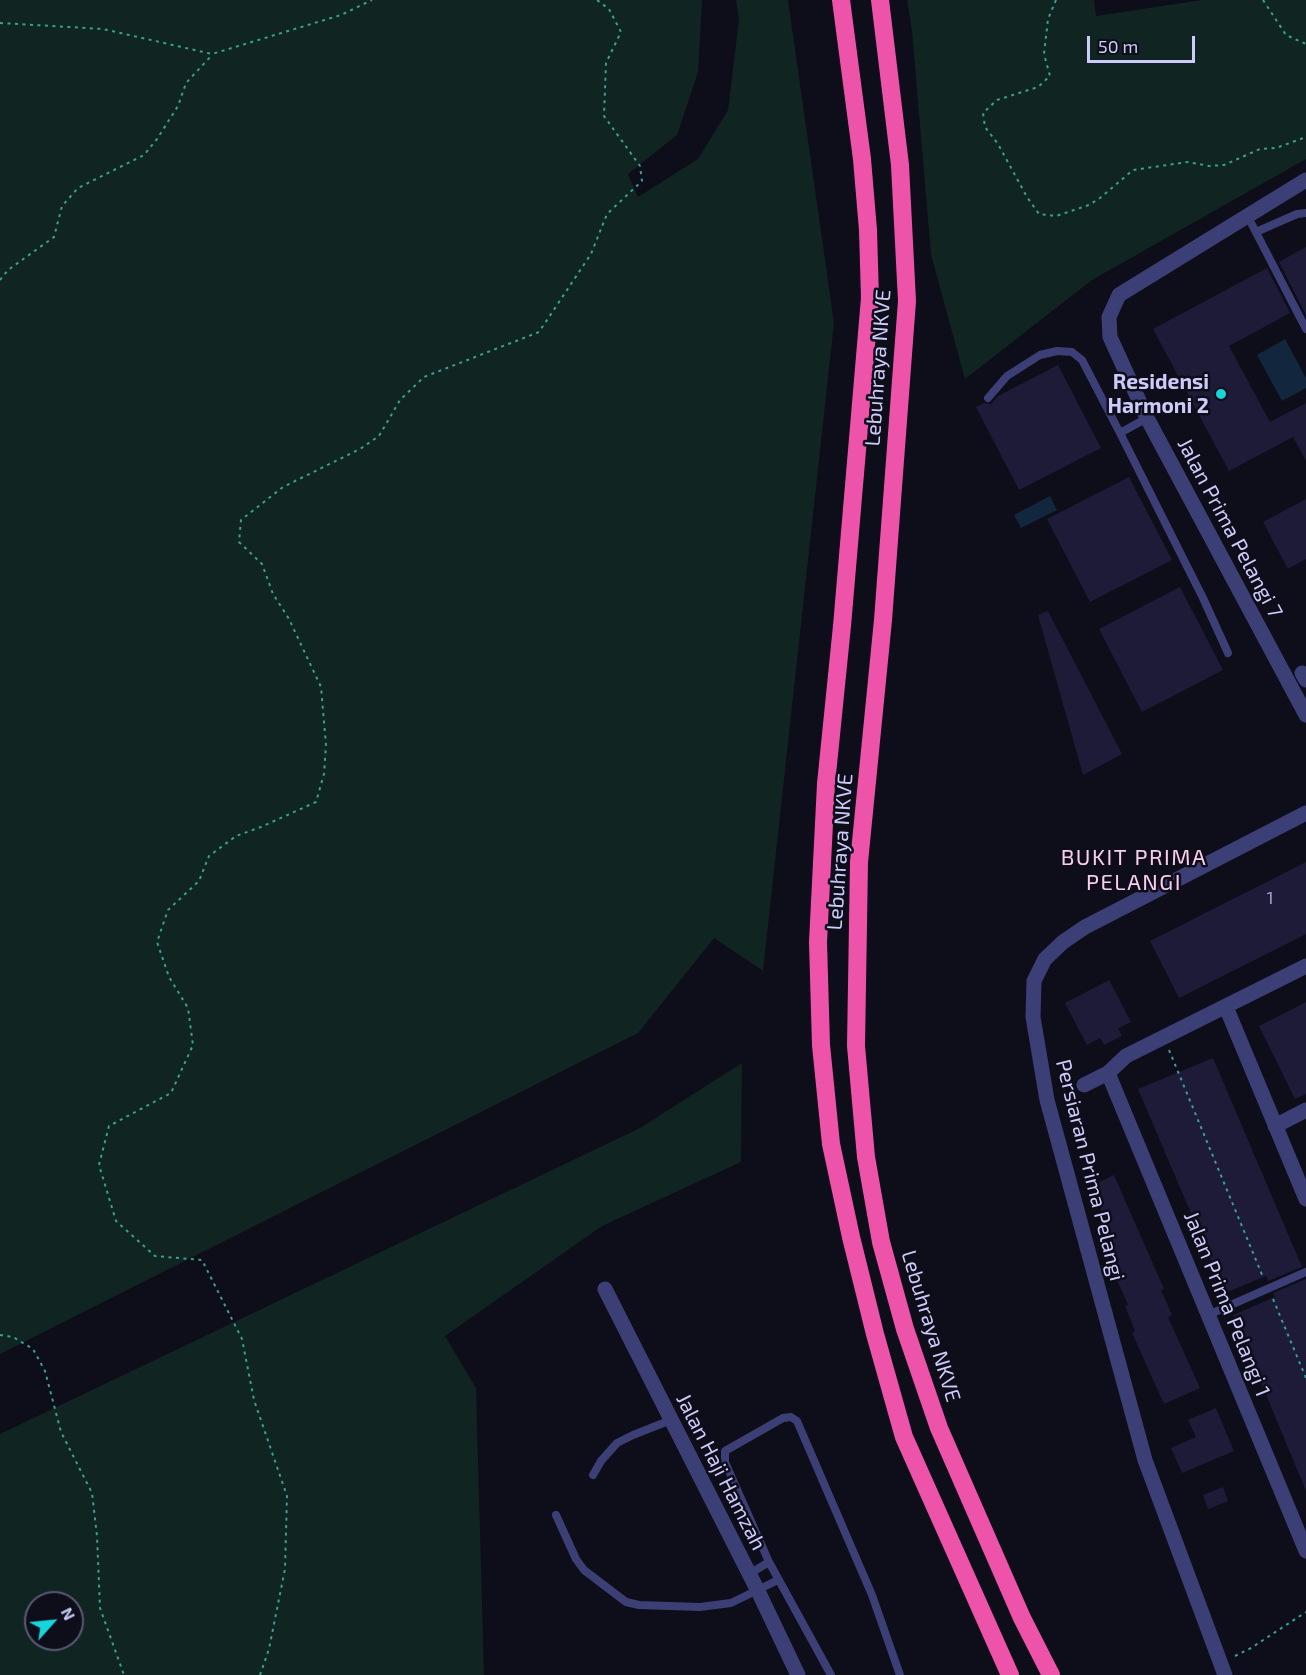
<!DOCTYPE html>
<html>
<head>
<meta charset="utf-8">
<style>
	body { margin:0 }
	#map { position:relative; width:1306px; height:1675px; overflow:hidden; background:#0e0d1a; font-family:"Exo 2",sans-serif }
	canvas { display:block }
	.north { position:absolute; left:24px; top:1591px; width:60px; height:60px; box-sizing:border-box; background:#0e0d1a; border:2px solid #5a5974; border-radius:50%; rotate:63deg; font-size:16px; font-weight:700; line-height:24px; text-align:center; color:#cdcbfa }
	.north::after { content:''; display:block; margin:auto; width:21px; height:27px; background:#17d6da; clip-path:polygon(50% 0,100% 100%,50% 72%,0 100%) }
	.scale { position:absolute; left:1087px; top:36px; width:108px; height:27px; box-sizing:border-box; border:3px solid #cdcbfa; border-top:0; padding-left:8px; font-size:18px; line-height:21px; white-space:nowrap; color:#cdcbfa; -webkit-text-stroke:4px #0e0d1a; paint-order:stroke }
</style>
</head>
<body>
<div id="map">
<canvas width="1306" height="1675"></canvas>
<div class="north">N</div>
<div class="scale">50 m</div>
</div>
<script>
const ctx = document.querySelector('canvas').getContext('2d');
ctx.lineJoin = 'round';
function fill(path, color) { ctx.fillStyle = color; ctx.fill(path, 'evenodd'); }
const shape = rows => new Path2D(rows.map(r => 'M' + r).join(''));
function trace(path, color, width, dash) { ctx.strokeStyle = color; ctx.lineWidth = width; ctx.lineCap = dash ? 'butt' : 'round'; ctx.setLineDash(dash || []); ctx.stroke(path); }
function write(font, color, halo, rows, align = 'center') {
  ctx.font = font + ' "Exo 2",sans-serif'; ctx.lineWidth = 5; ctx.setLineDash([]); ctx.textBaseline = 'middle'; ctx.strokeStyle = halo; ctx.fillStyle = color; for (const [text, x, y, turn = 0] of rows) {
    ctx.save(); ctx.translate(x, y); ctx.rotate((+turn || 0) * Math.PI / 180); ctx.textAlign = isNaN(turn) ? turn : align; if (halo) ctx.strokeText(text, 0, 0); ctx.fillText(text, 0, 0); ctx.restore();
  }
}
fill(shape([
	[0,0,702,0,698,72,677,135,628,174,638,197,698,159,728,110,739,19,736,0,788,0,834,323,763,971,714,938,638,1033,0,1354],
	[907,0,1094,0,1096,16,1202,0,1306,0,1306,159,1092,280,965,379,931,255,912,31],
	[742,1063,741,1162,602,1226,445,1336,476,1388,484,1675,0,1675,0,1434,640,1128],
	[36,1603,72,1603,72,1639,36,1639]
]), '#102421');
fill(shape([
	[1285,339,1306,378,1306,388,1282,401,1257,355],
	[1050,496,1057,510,1021,528,1014,515]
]), '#12273e');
fill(shape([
	[1306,247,1306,315,1279,262],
	[1267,268,1290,313,1229,346,1270,422,1306,403,1306,461,1293,437,1229,471,1153,329],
	[1058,365,1101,448,1019,490,976,407,984,403,991,404,998,396],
	[1129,477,1172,560,1090,602,1047,519],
	[1306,499,1306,559,1288,569,1263,522],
	[1180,587,1223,670,1142,712,1099,629],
	[1048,611,1122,754,1083,775,1038,615],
	[1306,862,1306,934,1179,998,1150,941],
	[1109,980,1131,1022,1118,1028,1122,1036,1104,1045,1100,1038,1087,1045,1065,1003],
	[1306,1002,1306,1094,1295,1099,1259,1026],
	[1213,1058,1302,1267,1268,1281,1266,1276,1225,1293,1138,1089],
	[1114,1175,1164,1289,1161,1290,1172,1315,1168,1317,1200,1388,1164,1404,1132,1333,1135,1331,1125,1306,1128,1305,1117,1280,1121,1279,1099,1224,1106,1221,1091,1186],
	[1306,1279,1306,1491,1233,1315,1275,1297,1273,1293],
	[1216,1408,1234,1451,1182,1473,1171,1448,1196,1437,1188,1420],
	[1223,1487,1228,1501,1208,1509,1203,1495]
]), '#1e1b39');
trace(shape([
	[1056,0,1048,19,1044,54,1050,76,1038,87,997,100,983,113,985,127,998,144,1027,197,1039,214,1056,216,1089,205,1100,198,1133,170,1188,162,1209,166,1224,165,1260,149,1276,148,1306,137],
	[1263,0,1286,35,1306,44],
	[0,23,103,29,212,54,341,15,372,0],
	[0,280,8,270,54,237,62,206,78,188,144,155,157,139,178,106,186,83,212,55],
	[1169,1050,1263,1277],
	[1273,1299,1306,1378],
	[0,1335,13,1337,33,1349,45,1371,61,1432,92,1493,97,1536,100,1608,124,1675],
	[1235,1656,1251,1648,1306,1612],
	[260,1675,269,1649,285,1569,287,1496,254,1400,242,1339,202,1260,155,1256,116,1221,99,1165,109,1126,171,1093,193,1045,188,1008,169,977,157,942,168,910,199,881,209,856,236,836,261,827,316,802,324,774,326,745,321,687,289,619,273,594,262,564,239,542,241,520,283,487,360,449,379,436,400,400,424,377,539,332,591,254,607,214,642,181,640,166,604,116,606,63,621,32,609,9,597,0]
]), '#39a092', 2, [3, 4.5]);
trace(shape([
	[1247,215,1306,329],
	[1256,232,1297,214,1306,213],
	[988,398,1007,376,1040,355,1057,351,1072,352,1082,360,1120,433,1147,418],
	[1120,433,1203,598,1228,653],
	[1208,1315,1306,1272],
	[593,1475,601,1461,617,1443,633,1435,671,1420],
	[556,1515,576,1559,584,1570,626,1602,639,1605,700,1607,731,1603,778,1580],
	[769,1562,831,1675],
	[749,1574,769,1562,725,1462,725,1451,783,1418,791,1417,797,1421,872,1595,900,1675]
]), '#3c3f75', 8);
trace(shape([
	[1306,180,1119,295,1109,317,1110,337,1147,418,1306,715],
	[1302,673,1306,680],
	[1226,1007,1306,1199],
	[1108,1073,1306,1551],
	[1084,1085,1108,1073,1126,1056,1306,966],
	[1275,1126,1306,1110],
	[605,1289,758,1591,798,1675],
	[1225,1675,1145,1460,1047,1100,1033,1017,1034,981,1045,959,1063,942,1085,927,1306,813]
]), '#3c3f75', 15);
trace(shape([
	[841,0,862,159,868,230,870,298,842,626,826,784,818,942,821,1045,831,1144,851,1237,875,1334,904,1437,1010,1675],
	[880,0,900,165,907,301,883,620,859,862,856,1046,866,1157,881,1242,905,1329,939,1428,1022,1618,1051,1675]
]), '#ed53a9', 18);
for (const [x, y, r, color] of [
	[1221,394,6,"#17d6da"]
]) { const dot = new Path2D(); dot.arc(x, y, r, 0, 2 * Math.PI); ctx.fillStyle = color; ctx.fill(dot); trace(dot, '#0e0d1a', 2); }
write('18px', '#a19fca', null, [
	["1",1270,898]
]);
write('21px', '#cdcbfa', '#0e0d1a', [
	["Lebuhraya NKVE",878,368,-86],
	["Jalan Prima Pelangi 7",1230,528,62],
	["Lebuhraya NKVE",840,852,-86],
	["Persiaran Prima Pelangi",1090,1170,76],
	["Jalan Prima Pelangi 1",1227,1304,68],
	["Lebuhraya NKVE",931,1326,73],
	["Jalan Haji Hamzah",721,1472,63]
]);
write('bold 21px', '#cdcbfa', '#0e0d1a', [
	["Residensi",1209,382],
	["Harmoni 2",1209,406]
], 'right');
ctx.letterSpacing = '1.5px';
write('22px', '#facded', '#0e0d1a', [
	["BUKIT PRIMA",1134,858],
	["PELANGI",1134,883]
]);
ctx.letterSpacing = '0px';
</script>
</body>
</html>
